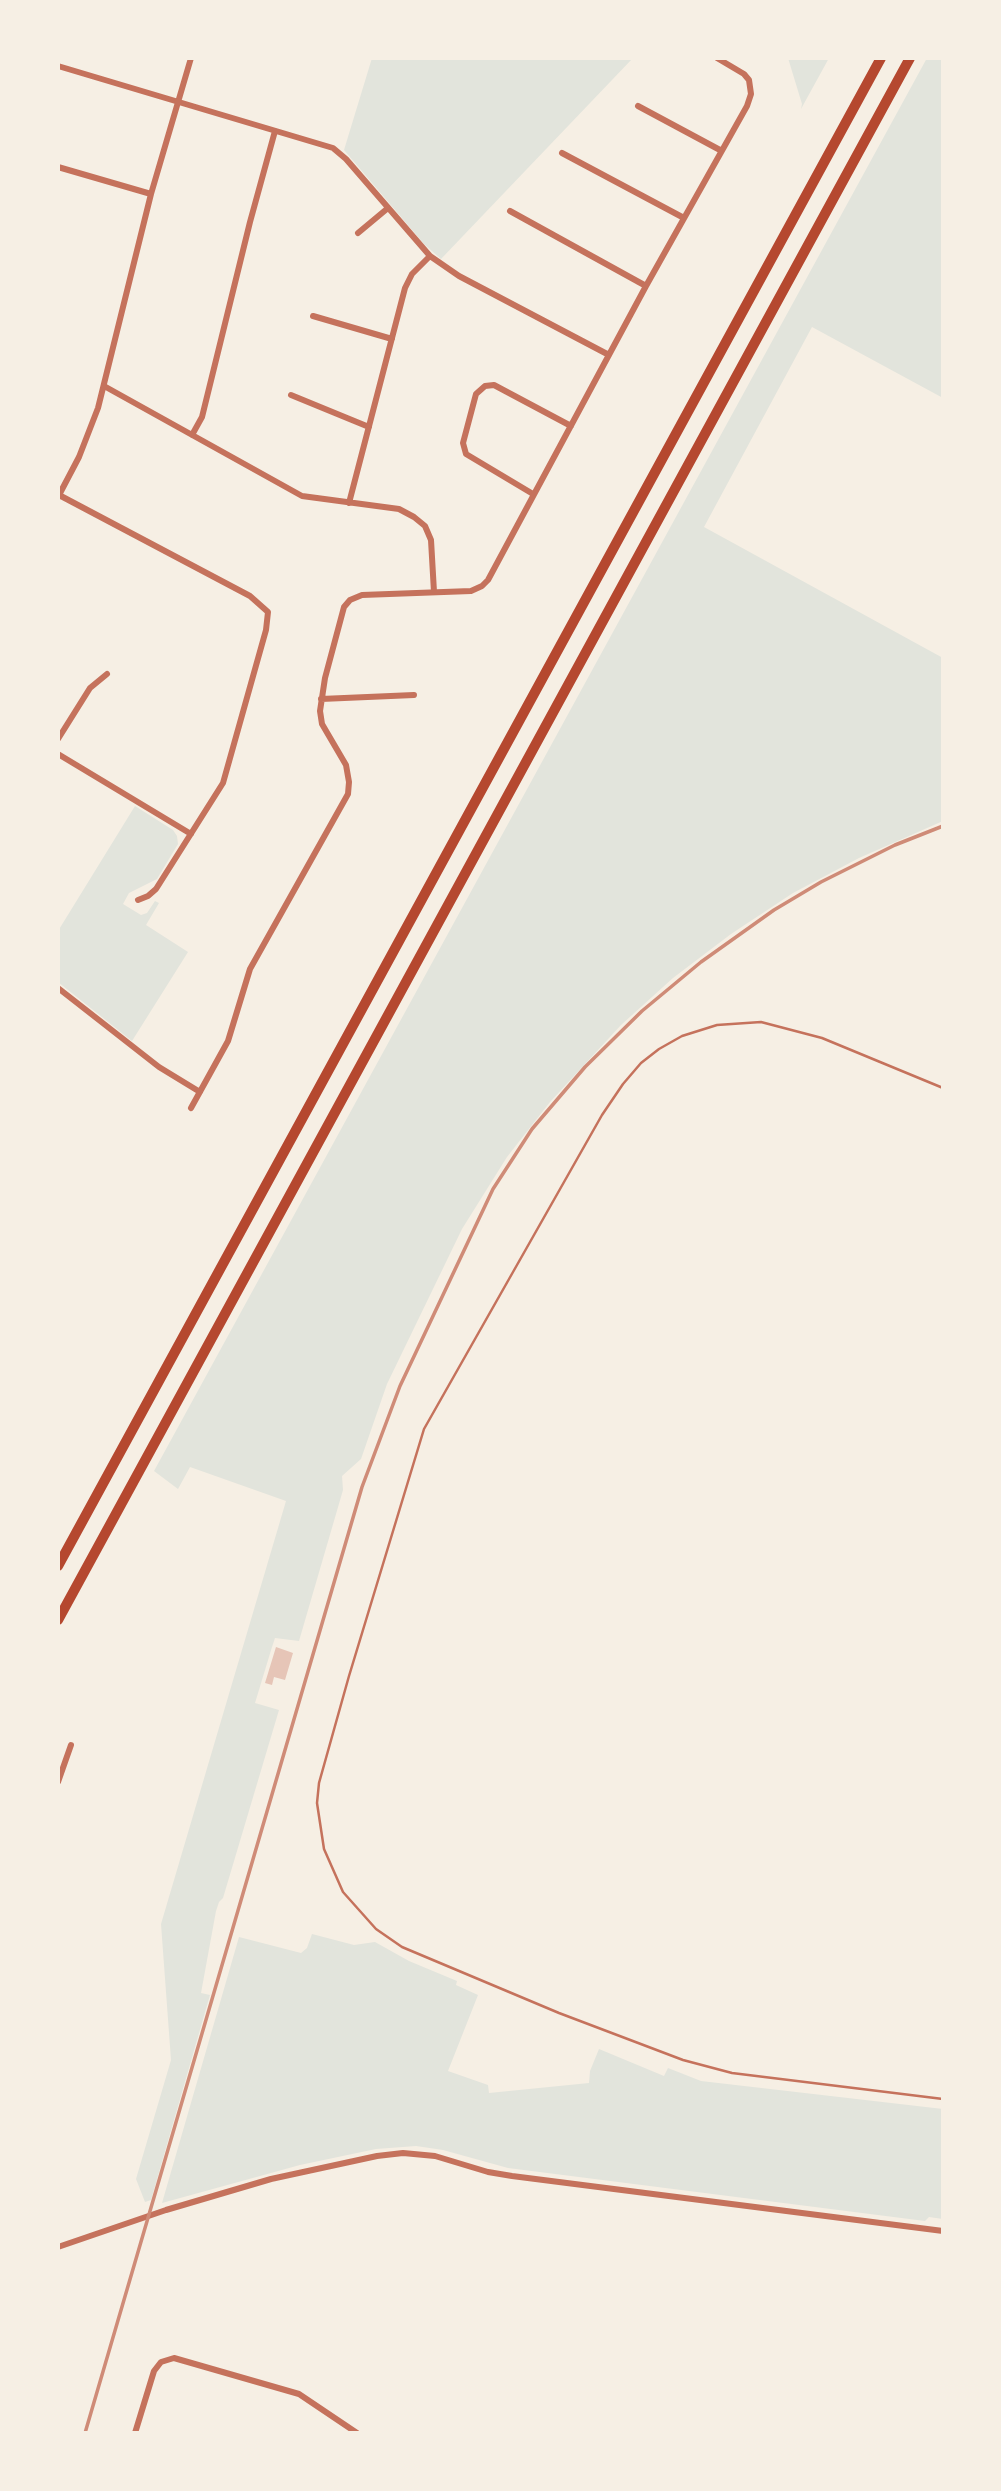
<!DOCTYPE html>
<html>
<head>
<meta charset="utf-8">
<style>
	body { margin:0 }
	#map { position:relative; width:1001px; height:2491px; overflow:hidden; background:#f6efe4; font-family:Jost,sans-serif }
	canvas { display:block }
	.frame { position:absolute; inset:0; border:60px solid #f6efe4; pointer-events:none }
</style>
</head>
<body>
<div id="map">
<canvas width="1001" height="2491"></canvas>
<div class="frame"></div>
</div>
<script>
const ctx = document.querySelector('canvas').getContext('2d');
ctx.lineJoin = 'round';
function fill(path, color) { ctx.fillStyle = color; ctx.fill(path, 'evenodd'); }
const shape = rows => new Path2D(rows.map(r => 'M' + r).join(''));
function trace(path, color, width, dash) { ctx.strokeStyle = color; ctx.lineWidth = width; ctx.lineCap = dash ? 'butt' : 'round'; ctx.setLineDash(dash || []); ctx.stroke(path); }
fill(shape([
	[372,58,633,58,441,259,424,244,344,150],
	[788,58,829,58,801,109,802,104],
	[927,58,943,58,943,398,812,327,704,527,943,658,943,821,859,858,793,893,731,934,673,978,621,1025,550,1102,507,1157,462,1229,387,1384,361,1459,342,1476,343,1490,299,1641,275,1638,272,1647,255,1703,279,1710,223,1898,219,1902,216,1911,201,1993,210,1995,151,2200,145,2202,136,2179,171,2060,161,1924,286,1501,190,1467,178,1489,154,1471],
	[135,806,173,830,177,836,178,844,157,879,129,893,123,904,141,915,147,913,155,901,159,903,146,925,188,952,132,1041,58,982,58,931],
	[312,1934,354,1945,375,1942,409,1961,457,1981,456,1985,478,1995,448,2071,488,2085,489,2093,589,2083,590,2071,599,2049,664,2076,668,2068,701,2081,943,2109,943,2219,929,2217,925,2221,508,2168,443,2150,416,2146,376,2149,300,2165,162,2203,239,1937,301,1953,307,1948]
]), '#e2e4dc');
fill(shape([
	[276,1647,293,1653,285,1680,274,1677,272,1685,265,1683]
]), '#e6c5b7');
trace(shape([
	[943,1088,822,1038,761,1022,717,1025,682,1036,659,1049,641,1063,623,1084,602,1115,424,1429,349,1676,319,1783,317,1803,324,1849,343,1892,376,1929,402,1947,559,2013,683,2060,732,2073,943,2099]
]), '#c5725c', 2.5);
trace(shape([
	[58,66,333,148,346,159,430,256,459,276,609,355],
	[638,106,720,150],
	[562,153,684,218],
	[58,167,151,194],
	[510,211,646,286],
	[358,233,388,208],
	[313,316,392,339],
	[104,386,302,496,399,509,414,517,425,526,431,540,434,592],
	[291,395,369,427],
	[192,435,202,417,250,222,275,131],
	[533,494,466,454,463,443,476,394,485,386,494,385,571,426],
	[59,495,250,596,268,612,266,630,223,783,156,889,148,896,138,900],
	[58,497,79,457,98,408,151,194,191,58],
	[349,503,405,288,412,274,430,256],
	[321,699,414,695],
	[58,739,90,688,107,674],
	[58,754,191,834],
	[58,988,159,1067,200,1092],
	[191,1108,228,1041,250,969,348,794,349,782,346,765,322,724,320,711,325,678,344,607,350,600,362,595,471,591,482,586,488,580,646,286,747,106,751,94,749,80,744,74,717,58],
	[58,1782,71,1745],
	[58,2247,166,2210,271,2179,377,2156,403,2153,435,2156,488,2172,512,2176,943,2231],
	[135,2433,154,2371,161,2362,174,2358,299,2394,357,2433]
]), '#c5725c', 6);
trace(shape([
	[58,1566,881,58],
	[58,1620,910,58]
]), '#b5482f', 10);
trace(shape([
	[85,2433,362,1487,400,1386,493,1189,532,1129,585,1067,642,1011,701,962,774,910,821,882,895,845,943,826]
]), '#cf8b77', 3.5);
</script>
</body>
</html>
